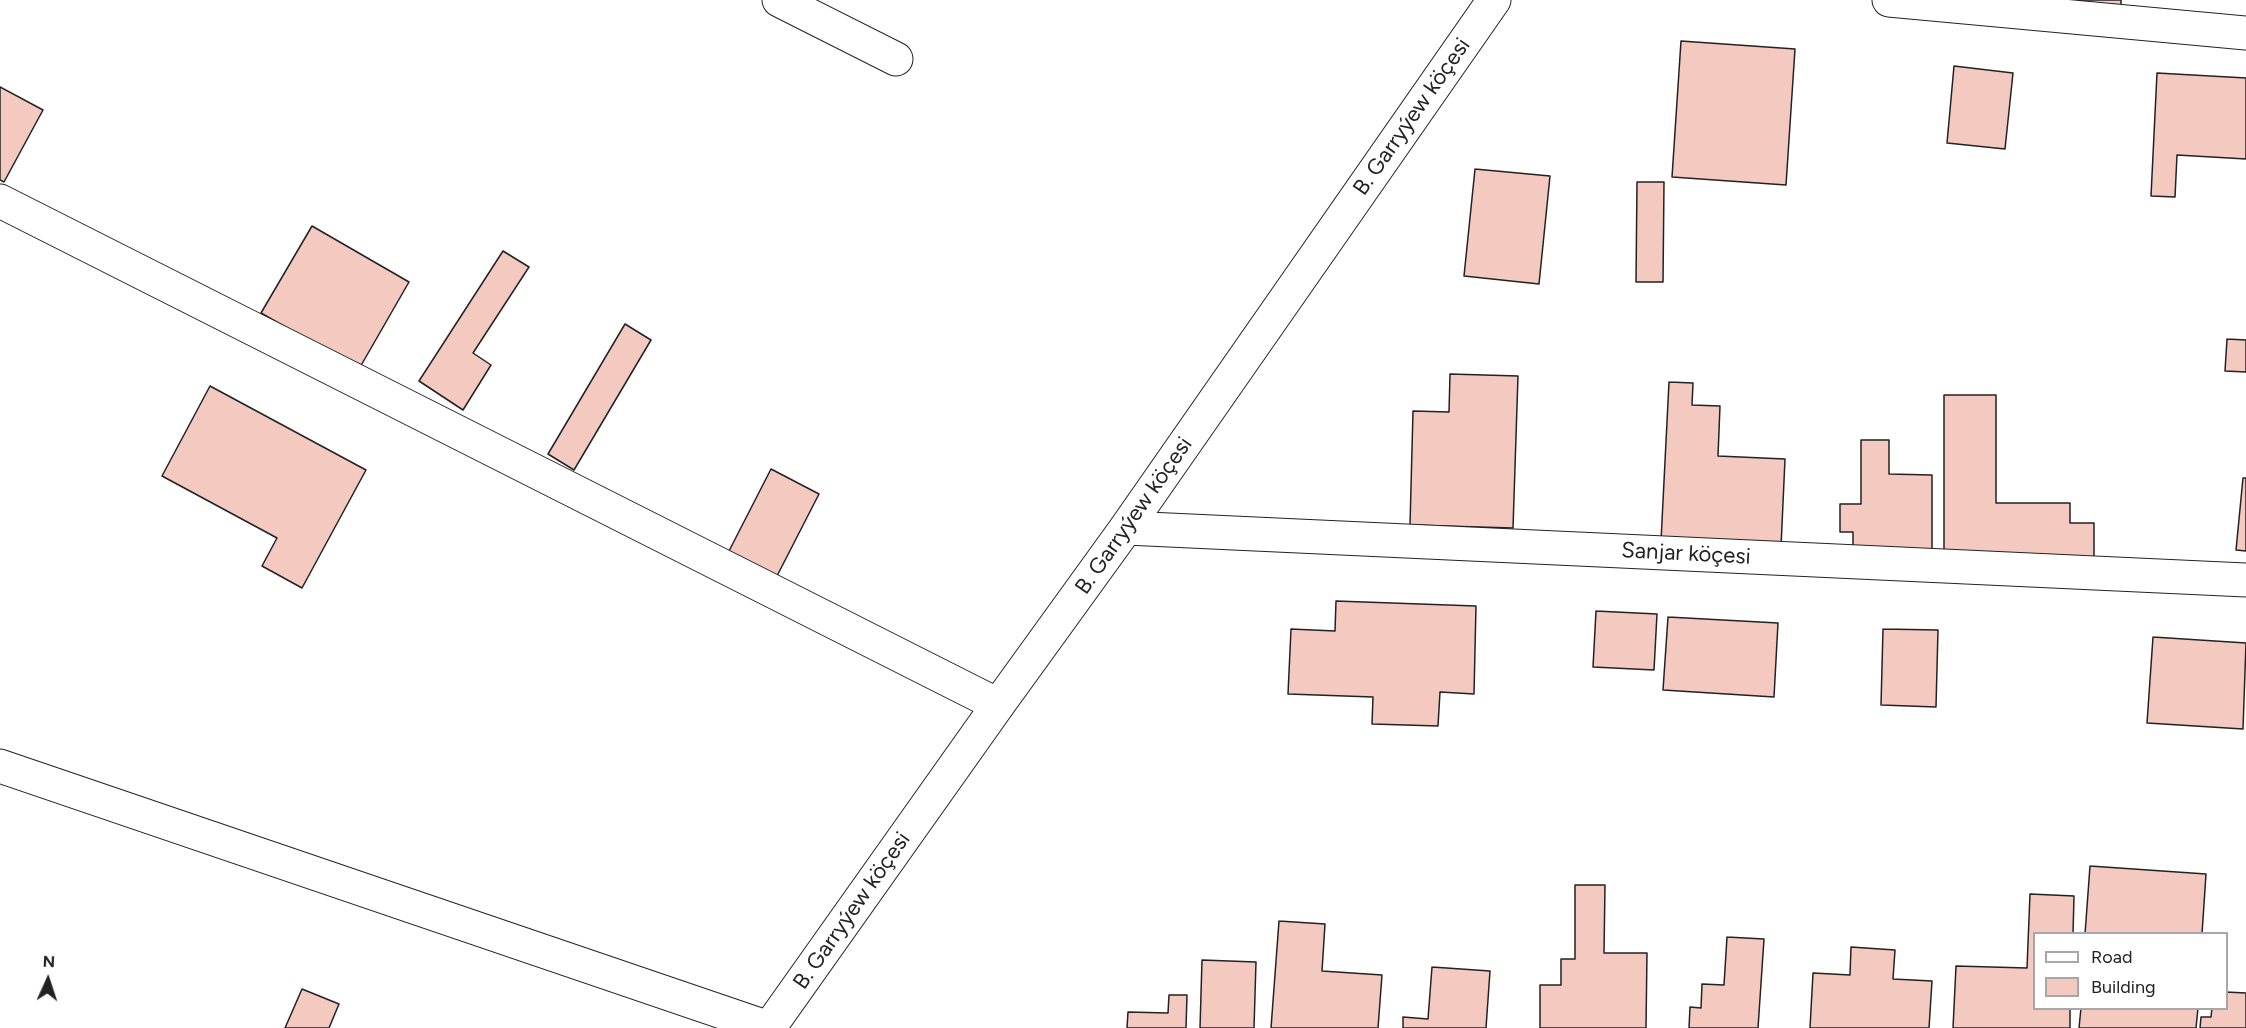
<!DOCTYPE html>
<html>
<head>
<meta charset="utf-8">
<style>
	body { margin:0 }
	#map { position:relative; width:2246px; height:1028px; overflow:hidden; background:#fff; font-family:Figtree,sans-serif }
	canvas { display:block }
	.legend { position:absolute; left:2033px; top:932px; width:195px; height:78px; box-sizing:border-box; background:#fff; border:2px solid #a7a7a7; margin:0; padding:8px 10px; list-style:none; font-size:18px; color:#222 }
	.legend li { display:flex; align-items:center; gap:12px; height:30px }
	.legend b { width:30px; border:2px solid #a7a7a7 }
	.north { position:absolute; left:18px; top:950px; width:60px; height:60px; -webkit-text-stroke:4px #fff; paint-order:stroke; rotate:3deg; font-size:16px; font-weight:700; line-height:24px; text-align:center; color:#222 }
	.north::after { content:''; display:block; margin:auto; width:21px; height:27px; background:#222; clip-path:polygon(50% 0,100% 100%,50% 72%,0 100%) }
</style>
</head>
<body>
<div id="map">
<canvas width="2246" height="1028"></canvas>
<ul class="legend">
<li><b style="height:8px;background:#fff"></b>Road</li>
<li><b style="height:16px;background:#f3c9c0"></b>Building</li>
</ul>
<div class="north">N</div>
</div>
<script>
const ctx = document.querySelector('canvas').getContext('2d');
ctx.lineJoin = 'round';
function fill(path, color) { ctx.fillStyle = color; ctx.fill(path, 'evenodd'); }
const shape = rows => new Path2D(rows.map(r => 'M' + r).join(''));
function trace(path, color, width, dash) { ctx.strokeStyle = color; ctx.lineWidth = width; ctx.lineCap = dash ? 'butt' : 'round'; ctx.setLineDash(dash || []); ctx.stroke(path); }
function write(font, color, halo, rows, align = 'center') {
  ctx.font = font + ' Figtree,sans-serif'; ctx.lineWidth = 4.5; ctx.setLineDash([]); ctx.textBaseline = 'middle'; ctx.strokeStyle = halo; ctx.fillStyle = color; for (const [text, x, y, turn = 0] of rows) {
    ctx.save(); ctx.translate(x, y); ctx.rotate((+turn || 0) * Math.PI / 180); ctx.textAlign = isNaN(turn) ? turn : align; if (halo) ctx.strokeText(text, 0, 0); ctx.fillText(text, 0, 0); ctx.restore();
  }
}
const building = shape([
	[2058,0,2121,0,2121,5,2058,0],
	[1681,41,1795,49,1786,185,1672,177,1681,41],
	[1954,66,2013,73,2005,149,1947,143,1954,66],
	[2157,73,2246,78,2246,159,2177,155,2175,197,2151,196,2157,73],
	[0,87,43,110,4,182,0,180,0,87],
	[1475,169,1550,176,1539,284,1464,276,1475,169],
	[1637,182,1664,182,1663,282,1636,282,1637,182],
	[312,226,409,282,359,369,261,313,312,226],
	[503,251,529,267,473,353,491,365,463,410,419,381,503,251],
	[625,324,651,340,574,470,548,454,625,324],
	[2227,339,2246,340,2246,372,2225,371,2227,339],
	[1450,374,1518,376,1513,528,1410,525,1413,411,1449,412,1450,374],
	[1669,382,1693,383,1692,405,1720,406,1718,456,1785,459,1781,547,1661,541,1669,382],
	[210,386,366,470,302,588,262,566,277,538,162,476,210,386],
	[1944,395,1996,395,1996,503,2070,503,2070,523,2094,523,2094,557,1944,557,1944,395],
	[1861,440,1889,440,1889,474,1932,475,1932,557,1853,557,1853,532,1840,532,1840,504,1861,504,1861,440],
	[771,469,819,494,777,576,729,551,771,469],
	[2243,478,2246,478,2246,551,2236,550,2243,478],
	[1336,601,1476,606,1474,694,1440,692,1438,726,1372,724,1373,697,1288,694,1291,629,1335,631,1336,601],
	[1596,611,1657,614,1654,670,1593,667,1596,611],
	[1668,617,1778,623,1774,697,1663,690,1668,617],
	[1883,629,1938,630,1936,707,1881,705,1883,629],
	[2153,637,2246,643,2243,729,2147,723,2153,637],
	[2090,866,2206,874,2202,934,2085,934,2090,866],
	[1575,885,1605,885,1604,953,1647,953,1646,1028,1540,1028,1540,985,1561,985,1561,959,1575,959,1575,885],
	[2030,894,2074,896,2073,934,2034,934,2034,1008,2070,1008,2070,1028,1953,1028,1956,966,2027,968,2030,894],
	[1279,921,1325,924,1322,971,1382,975,1378,1028,1271,1028,1279,921],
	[1727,937,1764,939,1758,1028,1689,1028,1690,1007,1701,1008,1702,984,1724,985,1727,937],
	[1851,947,1895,950,1893,979,1932,981,1929,1028,1810,1028,1813,973,1850,975,1851,947],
	[1202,960,1256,962,1254,1028,1200,1028,1202,960],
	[1432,967,1490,971,1486,1028,1403,1028,1403,1017,1428,1019,1432,967],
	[302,989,339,1004,329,1028,285,1028,302,989],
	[2226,992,2246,993,2246,1028,2200,1028,2201,1017,2211,1017,2212,1008,2226,1008,2226,992],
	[1169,995,1187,995,1186,1028,1127,1028,1128,1012,1168,1013,1169,995],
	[2081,1008,2198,1008,2196,1028,2079,1028,2081,1008]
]);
fill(building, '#f3c9c0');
trace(building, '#222', 1.5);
const street = shape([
	[779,0,896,59],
	[1889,0,2246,33],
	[0,201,998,705],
	[1126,528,2246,580],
	[0,766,769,1028],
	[769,1028,998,705,1126,528,1494,0]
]);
trace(street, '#222', 35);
trace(street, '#fff', 33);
write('22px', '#222', '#fff', [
	["B. Garryýew köçesi",1412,117,-55],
	["B. Garryýew köçesi",1134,516,-55],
	["Sanjar köçesi",1686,554,3],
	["B. Garryýew köçesi",852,911,-55]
]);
</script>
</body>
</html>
